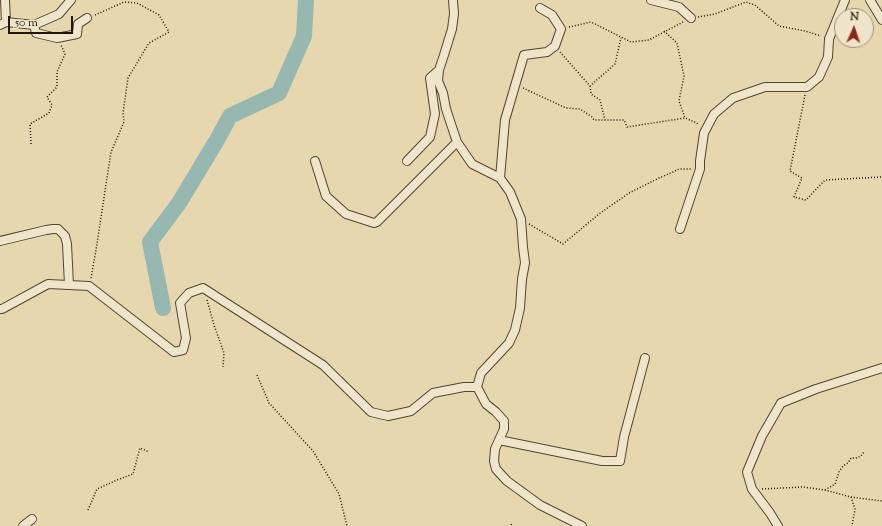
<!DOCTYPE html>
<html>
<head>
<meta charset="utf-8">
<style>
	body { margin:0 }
	#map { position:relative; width:882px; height:526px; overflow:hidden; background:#e7d7af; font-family:"Sorts Mill Goudy",serif }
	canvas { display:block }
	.north { position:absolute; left:834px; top:8px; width:40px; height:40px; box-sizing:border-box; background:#efe5cb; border:1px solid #9d917b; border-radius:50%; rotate:3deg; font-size:11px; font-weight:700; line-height:16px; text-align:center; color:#231404 }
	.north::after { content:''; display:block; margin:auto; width:14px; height:18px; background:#8f2418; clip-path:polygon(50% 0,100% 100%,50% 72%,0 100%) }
	.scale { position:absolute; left:8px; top:16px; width:65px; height:18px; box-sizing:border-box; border:2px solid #231404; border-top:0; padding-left:5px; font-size:12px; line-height:14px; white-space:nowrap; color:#231404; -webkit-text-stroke:3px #efe5cb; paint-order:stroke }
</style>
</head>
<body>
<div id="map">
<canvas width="882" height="526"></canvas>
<div class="north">N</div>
<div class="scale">50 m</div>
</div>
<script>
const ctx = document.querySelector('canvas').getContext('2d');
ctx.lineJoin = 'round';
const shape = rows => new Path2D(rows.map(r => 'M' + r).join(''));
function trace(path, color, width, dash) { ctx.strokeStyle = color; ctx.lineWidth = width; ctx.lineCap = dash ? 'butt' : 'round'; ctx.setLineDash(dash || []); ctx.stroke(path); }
trace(shape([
	[163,308,150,242,179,203,217,140,230,116,279,93,304,36,306,0]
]), '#97b8b1', 16);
const minor = shape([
	[453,0,454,14,452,29,444,55,439,70,438,81,443,93,446,109,457,142,472,164,500,178,510,192,521,219,523,247,525,263,522,279,520,308,515,330,509,343,481,373,477,387,486,404,496,412,504,421,504,429,495,449,494,461,496,469,507,481,540,505,582,526],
	[651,0,679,7,691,18],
	[870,0,882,20],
	[6,22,34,25,59,14,71,0],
	[0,25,6,22,5,0],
	[34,25,36,33,57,38,77,34,78,24,87,18],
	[315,161,326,196,346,214,374,223,377,222,457,142],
	[407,161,430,137,435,114,430,78,439,70],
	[500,178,505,120,524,55,547,52,555,46,561,29,552,15,540,8],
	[680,229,700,169,700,161,704,133,714,114,733,98,765,87,807,87,819,77,828,57,829,39,845,0],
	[0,241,46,230,53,229,58,229,65,236,67,244,69,285],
	[0,309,2,309,48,284,89,286,174,352,183,350,186,338,180,303,189,293,203,288,323,365,371,412,388,416,411,411,433,393,464,387,477,387],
	[499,440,602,461,620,461,624,437,645,358],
	[23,526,32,519],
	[778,526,770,513,752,489,747,472,762,436,781,403,816,389,882,368]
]);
trace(minor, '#54452f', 10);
trace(shape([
	[698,17,715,14,746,2,755,5,779,26,805,31,821,36],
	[569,27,591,22,631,42,649,40,683,22],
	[664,31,677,43,684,76,679,101,685,118,697,123,698,125],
	[560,52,590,86,615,64,621,38],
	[590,86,591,94,600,100,605,120,624,120,627,127,685,118],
	[523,88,566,108,580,109,592,117,594,120,605,120],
	[805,95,790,171,802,178,794,197,806,200,825,180,882,177],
	[31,144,30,124,49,113,52,105,47,97,57,87,57,72,65,54,61,45],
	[529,224,563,244,599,214,629,193,659,178,673,172,679,169,691,169],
	[91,278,96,250,111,152,124,122,123,113,128,78,149,43,169,32,159,15,137,3,124,2,95,15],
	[207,300,214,325,224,353,223,367],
	[257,375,269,403,313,451,339,494,347,526],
	[762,489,803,487,825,490,851,497,882,501],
	[825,490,835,484,839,472,843,466,848,463,851,458,856,458,861,456,864,452],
	[851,497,855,509,852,526],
	[88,510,97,489,117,480,133,474,140,448,149,452],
	[511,524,512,526]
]), '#231404', 1.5, [1, 2]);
trace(minor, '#efe5cb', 8);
</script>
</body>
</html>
